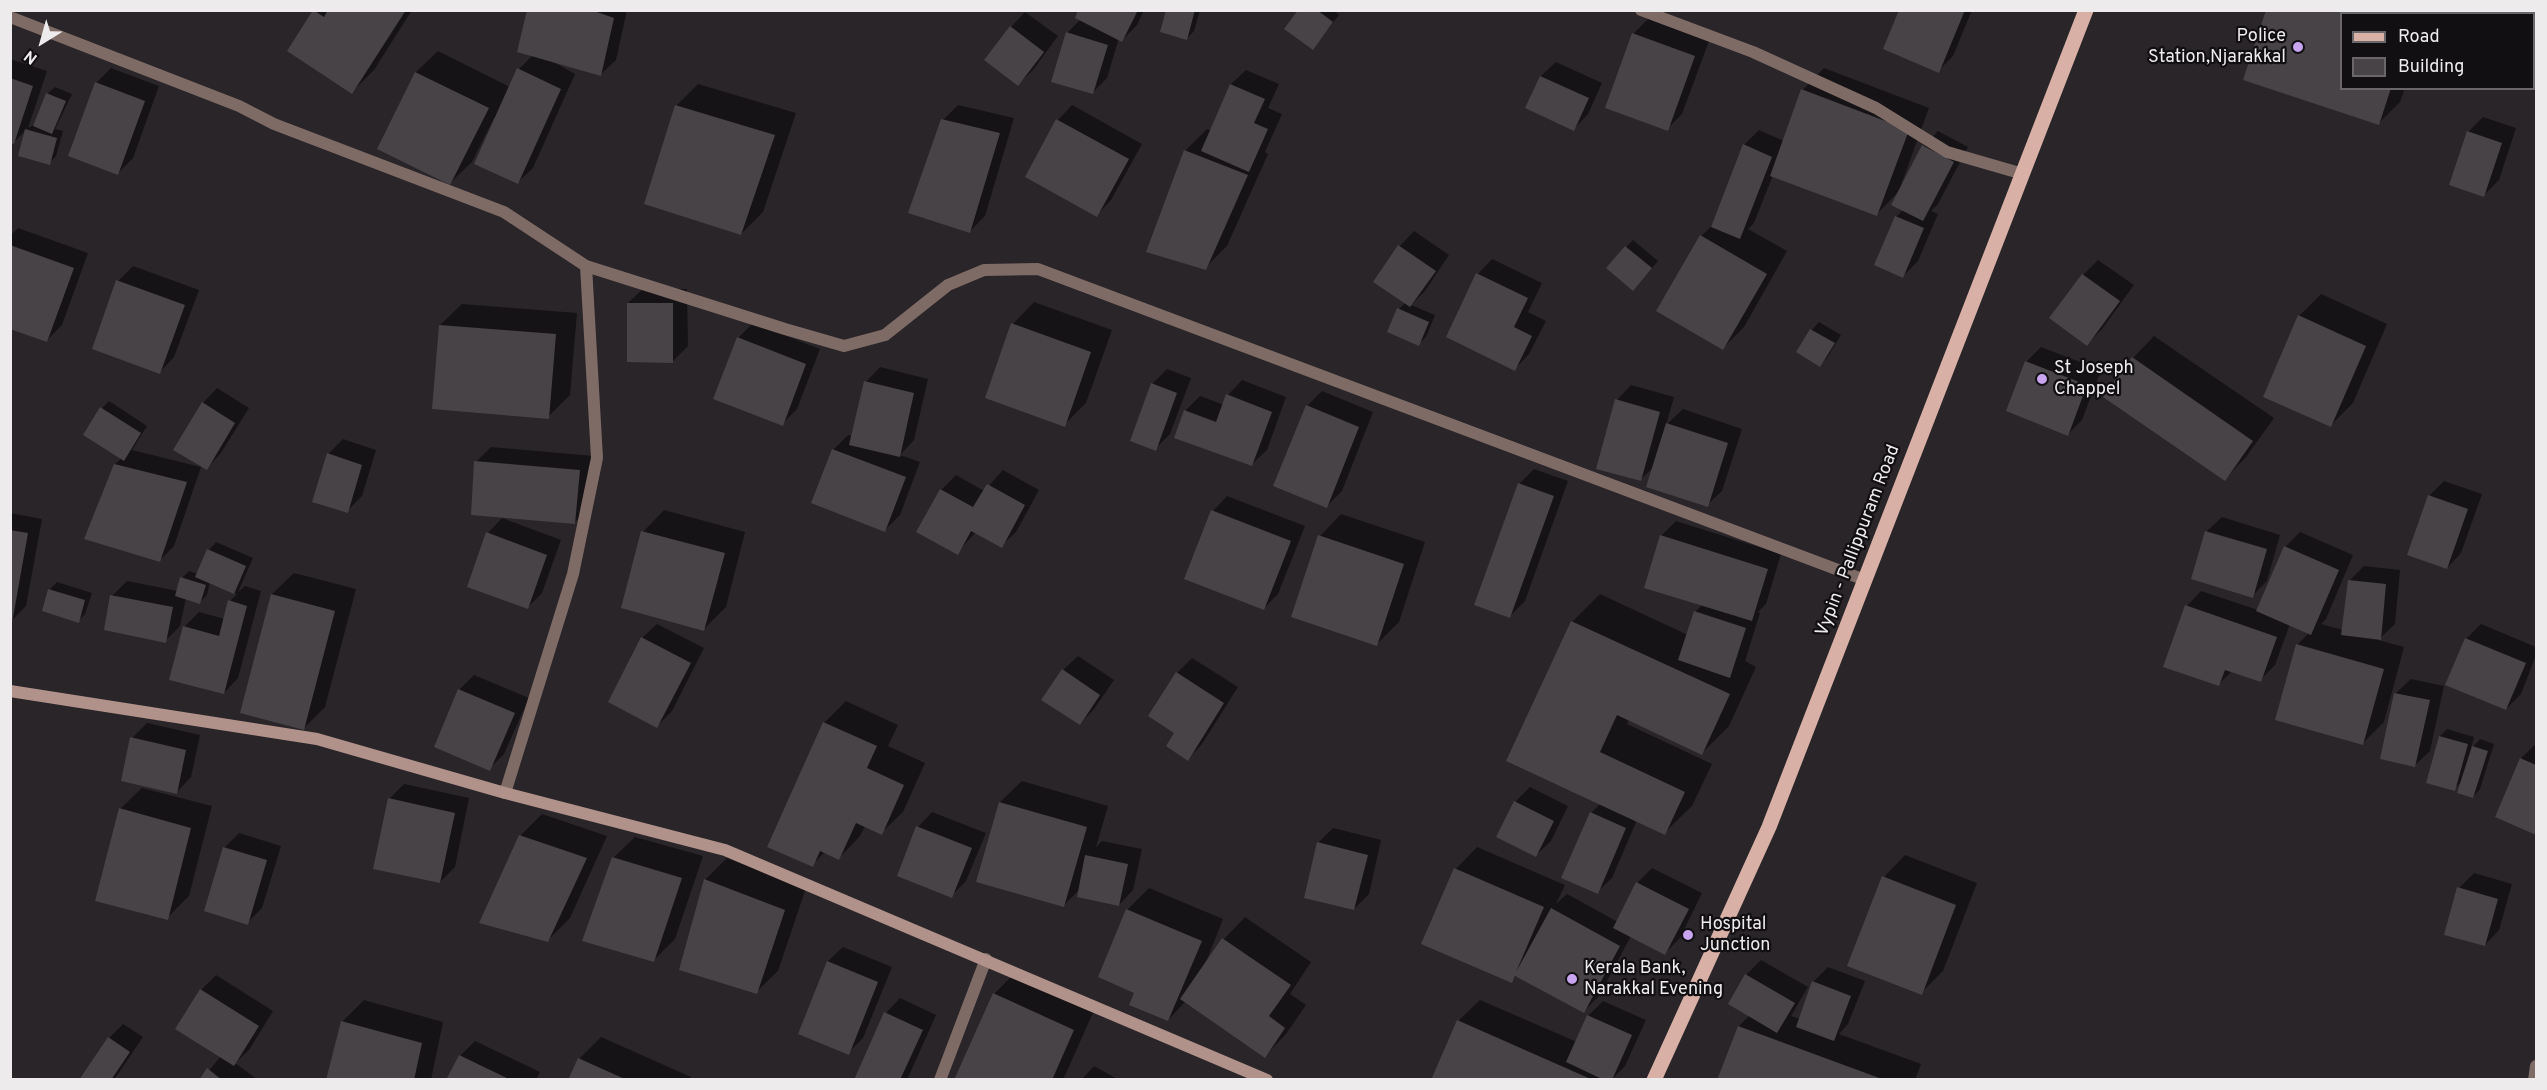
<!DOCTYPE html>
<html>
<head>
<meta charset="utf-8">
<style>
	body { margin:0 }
	#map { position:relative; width:2547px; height:1090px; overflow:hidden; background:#292529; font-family:Overpass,sans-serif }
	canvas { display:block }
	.frame { position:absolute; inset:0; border:12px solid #eeebed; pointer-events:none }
	.legend { position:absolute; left:2340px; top:12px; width:195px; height:78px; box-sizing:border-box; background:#110f11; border:2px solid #696769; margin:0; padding:8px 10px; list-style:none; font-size:18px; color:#eeebed }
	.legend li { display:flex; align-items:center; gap:12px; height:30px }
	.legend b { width:30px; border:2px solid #696769 }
	.north { position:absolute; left:12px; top:12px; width:60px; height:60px; -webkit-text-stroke:4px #110f11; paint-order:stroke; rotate:217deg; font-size:16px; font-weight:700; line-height:24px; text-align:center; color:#eeebed }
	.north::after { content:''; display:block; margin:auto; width:21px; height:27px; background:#eeebed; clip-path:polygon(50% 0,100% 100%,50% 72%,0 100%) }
</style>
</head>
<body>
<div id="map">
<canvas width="2547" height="1090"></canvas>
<div class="frame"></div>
<ul class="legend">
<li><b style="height:8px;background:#d8b0a6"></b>Road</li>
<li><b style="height:16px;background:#474347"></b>Building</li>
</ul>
<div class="north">N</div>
</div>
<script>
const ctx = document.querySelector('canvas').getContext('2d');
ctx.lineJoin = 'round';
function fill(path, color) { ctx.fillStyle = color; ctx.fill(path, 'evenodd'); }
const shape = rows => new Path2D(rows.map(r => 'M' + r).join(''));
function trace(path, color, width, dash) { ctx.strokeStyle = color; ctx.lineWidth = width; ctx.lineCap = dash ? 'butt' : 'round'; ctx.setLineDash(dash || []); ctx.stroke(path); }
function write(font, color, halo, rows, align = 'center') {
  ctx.font = font + ' Overpass,sans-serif'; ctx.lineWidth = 4.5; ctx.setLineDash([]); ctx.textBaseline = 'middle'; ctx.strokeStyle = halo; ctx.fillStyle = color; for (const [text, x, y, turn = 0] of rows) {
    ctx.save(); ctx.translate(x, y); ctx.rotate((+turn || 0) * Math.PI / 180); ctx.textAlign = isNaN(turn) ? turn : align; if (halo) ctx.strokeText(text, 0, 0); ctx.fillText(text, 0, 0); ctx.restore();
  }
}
fill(shape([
	[315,10,412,10,374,70,352,92,289,51],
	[528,10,627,10,616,60,601,74,550,60,575,74,533,168,518,182,496,119,494,118,472,162,450,183,379,148,416,72,438,51,510,87,519,69,533,55],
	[1080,10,1144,10,1137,25,1122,40,1119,38,1107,78,1093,92,1067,33,1081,19],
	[1168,10,1200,10,1194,31,1187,38],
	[1299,10,1334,10,1339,15,1313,48],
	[1900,10,1972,10,1953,56,1938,71],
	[2267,10,2430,10,2429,14,2342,14,2342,88,2405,88,2400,102,2379,123,2245,79],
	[1025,12,1058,36,1033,70,1018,84,1011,27],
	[1648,19,1709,41,1682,114,1667,129,1633,34],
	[10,59,47,71,28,128,36,124,47,94,55,87,72,94,55,129,63,131,56,156,49,163,20,155,27,129,14,142,10,141],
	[1556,62,1602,83,1588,114,1574,129,1527,107,1541,76],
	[111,68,159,86,133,158,118,173,96,83],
	[1824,68,1929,108,1901,185,1903,186,1924,146,1938,131,1968,147,1938,204,1931,211,1938,214,1918,261,1903,276,1896,217,1904,209,1899,191,1877,214,1773,175,1754,223,1748,229,1787,251,1744,327,1723,348,1701,236,1714,224,1744,145,1759,130,1784,141,1803,90],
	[1246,70,1279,84,1268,108,1282,114,1265,152,1268,154,1227,246,1205,268,1185,151,1207,129,1212,131,1231,84],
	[698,84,796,113,763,212,741,234,676,106],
	[958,105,1014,118,985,216,970,231,943,120],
	[1072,105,1142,144,1111,200,1097,215,1058,120],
	[2483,117,2516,128,2499,180,2484,195,2468,132],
	[18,228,88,253,62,325,47,340,10,327,10,236],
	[1414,231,1449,255,1425,291,1411,305,1435,315,1426,337,1418,344,1399,309,1406,302,1400,246],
	[1633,240,1658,261,1640,282,1626,247],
	[1492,259,1542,283,1528,312,1546,321,1529,354,1515,369,1478,274],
	[2098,260,2134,285,2102,329,2087,344,2052,318,2084,274],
	[133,266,199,290,174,357,160,372,118,281],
	[643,289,687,289,688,346,673,361,628,303],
	[2321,294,2387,324,2353,403,2331,425,2299,316],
	[1034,302,1112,330,1086,403,1064,425,1013,324],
	[462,304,577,313,570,395,548,417,440,325],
	[1819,322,1841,335,1827,358,1820,365,1798,352,1812,330],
	[753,323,820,349,797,409,782,424,738,338],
	[2154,336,2274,418,2246,457,2225,479,2133,358],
	[2041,347,2101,370,2082,420,2067,435,2026,362],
	[880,367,928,379,914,440,900,455,920,462,900,515,885,530,833,450,848,435,852,436,866,382],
	[1167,369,1191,378,1170,434,1155,449,1152,384],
	[1242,380,1286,397,1267,450,1252,464,1185,411,1200,396,1224,405,1228,395],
	[1631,385,1674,397,1666,425,1683,409,1742,429,1722,491,1707,505,1655,466,1641,479,1617,400],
	[217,388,249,408,221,453,207,468,203,403],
	[1322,391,1373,412,1342,491,1327,506,1307,406],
	[109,401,147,426,132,450,201,467,174,546,159,561,115,464,122,458,102,408],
	[343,439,376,450,362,496,347,511,328,454],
	[491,447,594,456,590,507,575,522,476,462],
	[1534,469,1568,481,1525,601,1510,616,1519,484],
	[1003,470,1039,490,1016,532,1001,546,976,532,957,553,918,531,941,490,956,475,984,491],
	[2444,481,2482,494,2461,553,2447,568,2429,496],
	[1227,496,1305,526,1278,594,1263,609,1213,511],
	[664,510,745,532,726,607,704,629,643,532],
	[10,513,42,519,26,606,11,621],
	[1341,514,1425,542,1399,622,1377,644,1320,536],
	[2222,517,2280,535,2267,581,2252,596,2193,578,2207,531],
	[502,518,561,540,542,593,527,608,488,533],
	[1676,521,1781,554,1766,604,1758,612,1760,613,1745,661,1756,667,1729,726,1702,753,1629,719,1627,724,1712,764,1692,806,1664,833,1637,820,1612,878,1597,892,1591,813,1601,803,1572,622,1600,594,1688,635,1695,612,1703,604,1661,536],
	[2300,532,2353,555,2326,619,2321,624,2343,630,2349,581,2364,566,2400,570,2395,624,2378,640,2404,647,2384,722,2362,744,2297,645,2309,633,2290,624,2275,665,2260,680,2232,671,2219,684,2165,666,2187,606,2201,591,2258,610,2285,547],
	[216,542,253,558,238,592,245,586,261,591,238,678,224,693,184,627,199,612,225,619,230,601,237,594,210,582,207,595,200,602,186,598,180,626,165,641,112,596,127,581,178,591,182,578,189,571,198,574,209,550],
	[294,573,356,589,325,707,303,729,272,594],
	[57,582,92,593,85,614,78,621,43,610,50,589],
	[657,624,704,648,672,711,657,726,642,638],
	[2481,624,2536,647,2536,655,2521,694,2506,709,2466,639],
	[1078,656,1114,680,1094,709,1080,724,1063,670],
	[1192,658,1238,687,1202,744,1188,759,1176,733,1177,673],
	[474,675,529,698,504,754,489,769,459,690],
	[2411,679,2444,686,2430,751,2415,765,2396,693],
	[846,701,898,725,888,746,925,763,903,812,881,833,865,826,860,836,839,858,825,852,812,865,824,723],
	[147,723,200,735,191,777,177,792,132,738],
	[2447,729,2474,737,2471,749,2480,739,2494,744,2480,789,2473,797,2462,781,2454,789,2440,736],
	[2536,744,2536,834,2496,817,2521,758],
	[1022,781,1108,806,1096,847,1102,841,1142,849,1133,890,1119,905,1080,889,1064,905,1000,802],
	[404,784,469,798,455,867,440,882,389,799],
	[1530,787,1568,806,1551,841,1536,855,1515,802],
	[142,788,212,806,189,896,167,918,120,809],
	[932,812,986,833,966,881,951,896,918,827],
	[542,814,607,836,570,918,548,940,520,836],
	[1333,828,1381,840,1369,894,1354,909,1318,843],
	[239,833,281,846,262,908,247,923,206,910,225,847],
	[635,837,703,856,675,939,654,960,613,858],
	[1477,847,1565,885,1556,904,1567,894,1618,922,1637,883,1652,868,1702,893,1680,938,1665,953,1631,936,1599,996,1584,1011,1517,975,1511,981,1456,869],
	[1905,855,1977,883,1943,971,1921,993,1884,877],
	[727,858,806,888,778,971,756,992,705,880],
	[2474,873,2512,884,2499,930,2485,945,2459,888],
	[1149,888,1223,919,1204,967,1224,939,1245,917,1311,962,1290,994,1306,1005,1286,1034,1265,1056,1186,1001,1168,1020,1136,992,1127,910],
	[843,947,892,967,863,1038,848,1053,828,961],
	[1761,960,1808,987,1791,1016,1800,1019,1813,982,1828,967,1865,981,1848,1024,1839,1034,1921,1064,1915,1080,1719,1080,1739,1026,1750,1015,1730,1003,1746,975],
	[1016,972,1095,1008,1063,1080,956,1080,994,994],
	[216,975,273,1011,249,1050,235,1063,258,1080,201,1080,221,1056,201,990],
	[900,998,936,1015,907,1080,855,1080,886,1013],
	[364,1000,443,1022,431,1080,328,1080,342,1022],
	[1480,1000,1577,1042,1588,1016,1603,1001,1646,1020,1625,1066,1611,1080,1602,1077,1600,1080,1433,1080,1458,1021],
	[123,1024,143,1037,114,1080,80,1080,109,1038],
	[601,1037,691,1077,690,1080,570,1080,579,1059],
	[475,1041,540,1072,536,1080,448,1080,460,1056],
	[1094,1066,1119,1080,1081,1080]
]), '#0007');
fill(shape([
	[313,10,324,17,328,10,406,10,352,94,287,51],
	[527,10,591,10,614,18,601,76,517,52],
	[1078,10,1138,10,1122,42,1075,18],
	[1166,10,1195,10,1187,40,1160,32],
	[1298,10,1317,10,1333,22,1313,50,1284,29],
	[1899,10,1965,10,1939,73,1883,49],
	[2266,10,2363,10,2371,13,2342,14,2342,88,2391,88,2379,125,2243,80],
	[1010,26,1044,52,1018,86,984,60],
	[1066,32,1108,45,1093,94,1051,82],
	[1632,33,1695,56,1668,131,1605,108],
	[517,68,561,89,518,184,474,164],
	[415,72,489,108,450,185,377,149],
	[1540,76,1589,98,1574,131,1525,108],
	[10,78,33,86,14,144,10,143],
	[95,82,145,101,118,175,68,156],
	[1230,84,1265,99,1254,123,1268,129,1249,172,1201,151],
	[1801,89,1909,130,1877,216,1770,176],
	[46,93,66,101,52,134,33,126],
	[675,105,775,135,741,235,644,204],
	[941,119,1000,133,970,233,908,213],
	[1056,119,1129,159,1097,217,1025,177],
	[25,129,57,138,50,165,18,156],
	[2467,131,2502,143,2484,197,2449,185],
	[1743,144,1772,157,1740,239,1711,227],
	[1922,145,1954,162,1923,221,1891,205],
	[1184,150,1248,175,1206,270,1146,252],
	[1895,216,1924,228,1903,278,1874,265],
	[1700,235,1767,274,1723,350,1656,311],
	[10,245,74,268,47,342,10,329],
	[1398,245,1436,271,1410,307,1373,282],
	[1625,246,1652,268,1633,291,1606,268],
	[1476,273,1528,298,1514,327,1532,336,1515,371,1446,337],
	[2082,274,2120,301,2087,346,2049,318],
	[116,280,185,305,160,374,92,349],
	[627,303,673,303,673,363,627,362],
	[1397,308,1429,322,1419,346,1387,332],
	[2298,315,2366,346,2331,427,2263,397],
	[1011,323,1091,352,1065,427,985,398],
	[439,325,556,334,549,419,432,409],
	[1810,329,1835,343,1820,367,1796,352],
	[737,337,806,364,783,426,713,399],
	[2132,357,2253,441,2225,481,2103,397],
	[2025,361,2087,385,2068,436,2006,411],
	[864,381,914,393,900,457,849,445],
	[1151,383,1177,393,1156,451,1130,441],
	[1226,394,1272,412,1252,466,1174,438,1184,410,1216,422],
	[1615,399,1660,412,1641,481,1596,469],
	[202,402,235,423,207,470,173,450],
	[1306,405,1359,427,1327,508,1273,486],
	[100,407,141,433,124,461,83,435],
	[1666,423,1728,443,1708,507,1646,487],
	[832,449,906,477,885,532,811,503],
	[327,453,362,465,348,513,312,502],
	[474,461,580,470,575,524,471,515],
	[114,464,187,482,160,562,84,539],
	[1518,483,1554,496,1510,618,1474,605],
	[987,484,1025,505,1002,548,971,531,958,555,916,532,940,489,973,507],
	[2428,495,2468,509,2447,569,2407,555],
	[1211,510,1291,541,1264,610,1184,579],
	[10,530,28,533,12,623,10,623],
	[641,531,725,553,704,631,621,608],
	[2205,531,2267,549,2253,598,2191,579],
	[486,532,547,555,528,609,467,587],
	[1318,535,1404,564,1377,646,1291,617],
	[1660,535,1768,569,1752,621,1644,588],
	[2284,546,2339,570,2311,635,2256,611],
	[207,549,246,566,234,594,195,577],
	[180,577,206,585,200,604,175,596],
	[2348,580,2386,584,2381,640,2341,635],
	[48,589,85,600,79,623,42,611],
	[271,594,335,611,304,730,240,713],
	[110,595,173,607,166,643,104,630],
	[228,600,247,606,224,694,169,680,183,626,219,636],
	[2185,605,2277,637,2261,682,2225,670,2219,686,2163,667],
	[1694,611,1746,628,1730,678,1678,660],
	[1571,621,1730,694,1702,755,1617,715,1600,752,1685,792,1665,835,1506,761],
	[641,637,691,663,657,728,608,702],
	[2465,638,2526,663,2506,710,2445,685],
	[2296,644,2384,669,2363,745,2275,720],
	[1062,669,1100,695,1080,725,1041,700],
	[1176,672,1224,703,1188,761,1166,746,1174,733,1148,716],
	[458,689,515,713,490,771,434,747],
	[2394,693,2430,700,2415,767,2380,759],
	[823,722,877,746,867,768,904,785,882,835,856,823,839,860,820,851,813,867,767,847],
	[2439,736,2468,744,2455,791,2426,783],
	[130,737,186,750,177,794,121,781],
	[2472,746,2488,751,2473,798,2457,793],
	[2520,758,2536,765,2536,835,2495,817],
	[388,798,455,813,440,883,373,869],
	[1514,801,1554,821,1536,857,1496,837],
	[999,802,1087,827,1064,907,976,882],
	[119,808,191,828,168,920,95,901],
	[1590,812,1626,828,1598,894,1561,878],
	[916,826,972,848,952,898,897,876],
	[519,835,587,858,548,942,479,923],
	[1317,842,1368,855,1354,910,1304,898],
	[223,847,267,860,248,925,204,911],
	[1085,855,1128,864,1119,906,1077,897],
	[612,857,682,878,654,962,582,941],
	[1454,868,1544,907,1516,972,1551,908,1620,946,1584,1013,1515,976,1512,983,1421,944],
	[1882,876,1956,905,1922,995,1847,966],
	[704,879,785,910,757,994,679,970],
	[1636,882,1689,909,1665,955,1613,928],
	[2457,887,2498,899,2485,946,2444,935],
	[1126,909,1202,941,1168,1021,1129,1005,1134,993,1098,977],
	[1222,938,1291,985,1269,1016,1285,1028,1265,1058,1180,999],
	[827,961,878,982,849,1055,798,1034],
	[1745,974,1795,1003,1777,1033,1728,1004],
	[1812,981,1851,996,1834,1041,1796,1027],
	[200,989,259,1026,234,1066,175,1029],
	[993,993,1074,1030,1052,1080,954,1080],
	[884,1012,923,1030,900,1080,854,1080],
	[1587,1015,1632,1035,1612,1080,1604,1080,1566,1062],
	[1457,1020,1593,1080,1431,1080],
	[341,1021,422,1043,414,1080,326,1080],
	[1738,1026,1882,1079,1882,1080,1717,1080],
	[108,1037,130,1052,111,1080,79,1080],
	[459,1055,511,1080,446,1080],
	[578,1058,627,1080,568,1080],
	[207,1068,222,1080,199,1080]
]), '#474347');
trace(shape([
	[1641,10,1753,52,1876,108,1947,152,2023,174],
	[10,17,239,106,274,124,504,212,586,266,785,329,844,346,885,335,948,285,984,270,1038,269,1865,580],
	[505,793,573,574,597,458,586,266],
	[940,1080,986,959],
	[2534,1080,2536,1066]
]), '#7f6b66', 12);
trace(shape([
	[10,691,317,739,505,793,725,850,1267,1080]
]), '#b1928a', 12);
trace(shape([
	[1654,1080,1769,827,2086,10]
]), '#d8b0a6', 15);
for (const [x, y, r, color] of [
	[2298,47,6,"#c8a5ee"],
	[2042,379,6,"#c8a5ee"],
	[1688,935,6,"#c8a5ee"],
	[1572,979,6,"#c8a5ee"]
]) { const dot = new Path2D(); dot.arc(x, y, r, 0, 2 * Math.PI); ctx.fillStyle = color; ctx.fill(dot); trace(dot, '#110f11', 2); }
write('18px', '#eeebed', '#110f11', [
	["Police",2286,37,"right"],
	["Station,Njarakkal",2286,58,"right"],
	["St Joseph",2054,369],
	["Chappel",2054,390],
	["Hospital",1700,925],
	["Junction",1700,946],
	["Kerala Bank,",1584,969],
	["Narakkal Evening",1584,990]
], 'left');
write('18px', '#eeebed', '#110f11', [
	["Vypin - Pallippuram Road",1859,541,-69]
]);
</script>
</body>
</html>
